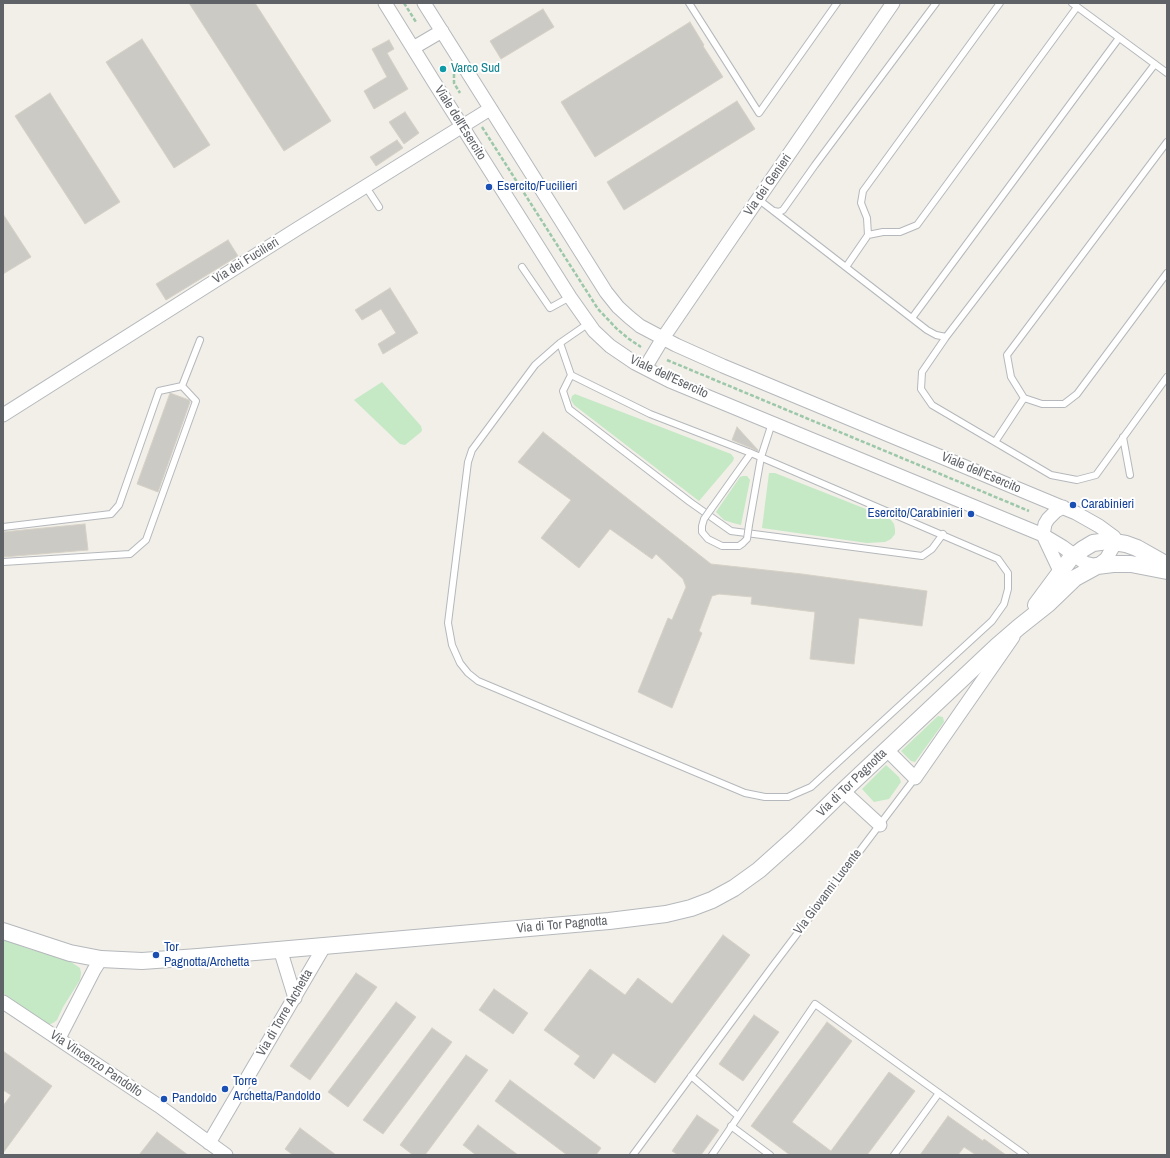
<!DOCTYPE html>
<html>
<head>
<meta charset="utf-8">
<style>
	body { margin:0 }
	#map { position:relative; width:1170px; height:1158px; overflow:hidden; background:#f1efe8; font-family:"Archivo Narrow",sans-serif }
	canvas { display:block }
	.frame { position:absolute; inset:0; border:4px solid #5f6368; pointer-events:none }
</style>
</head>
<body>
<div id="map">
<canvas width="1170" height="1158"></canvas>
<div class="frame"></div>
</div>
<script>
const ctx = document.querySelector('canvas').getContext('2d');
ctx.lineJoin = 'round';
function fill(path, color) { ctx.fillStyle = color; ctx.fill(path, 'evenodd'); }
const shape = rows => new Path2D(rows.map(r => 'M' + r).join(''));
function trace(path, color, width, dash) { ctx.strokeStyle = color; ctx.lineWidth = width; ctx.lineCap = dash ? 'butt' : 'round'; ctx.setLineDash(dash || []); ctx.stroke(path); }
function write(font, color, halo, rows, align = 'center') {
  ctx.font = font + ' "Archivo Narrow",sans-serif'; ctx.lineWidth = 4; ctx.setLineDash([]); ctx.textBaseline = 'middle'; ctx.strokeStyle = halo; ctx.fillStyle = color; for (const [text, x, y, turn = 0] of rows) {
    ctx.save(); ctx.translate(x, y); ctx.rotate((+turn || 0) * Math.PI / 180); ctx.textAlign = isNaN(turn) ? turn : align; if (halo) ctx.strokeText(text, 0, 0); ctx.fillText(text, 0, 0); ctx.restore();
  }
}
fill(shape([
	[382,382,421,426,422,430,421,432,405,445,400,444,354,400],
	[575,394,731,454,734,458,733,461,699,501,574,405,571,400,572,396],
	[769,473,775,473,881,515,882,513,891,520,894,524,895,529,895,534,891,539,885,542,867,543,762,528],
	[743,476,747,476,750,480,741,525,733,523,724,520,716,512,740,477],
	[938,716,943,717,944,722,915,762,911,761,901,751],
	[886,765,899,777,901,782,889,799,874,802,862,789],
	[3,939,29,949,68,960,80,968,81,973,80,980,63,1007,57,1020,53,1023,48,1025,43,1022,3,993]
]), '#c5e8c5');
const building = shape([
	[189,3,255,3,331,121,284,151,189,3],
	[543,9,554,27,501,59,490,41,543,9],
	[690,22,704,45,703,46,723,77,595,157,561,102,690,22],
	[142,39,210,145,174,168,106,62,142,39],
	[389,40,394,49,387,53,408,89,374,109,364,91,387,77,372,49,389,40],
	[50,93,120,202,85,224,15,116,50,93],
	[737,101,755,129,624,210,607,182,737,101],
	[405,112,419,133,404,144,389,122,405,112],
	[397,140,403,148,376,166,370,157,397,140],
	[3,214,31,257,3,274,3,214],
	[228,240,238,256,166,300,156,284,228,240],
	[390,288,418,333,383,354,378,344,396,333,381,309,362,320,355,310,390,288],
	[170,393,189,400,190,402,158,492,137,484,170,393],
	[737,427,758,450,758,451,732,440,737,427],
	[543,432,711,564,802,574,927,591,922,626,859,618,854,664,810,659,815,612,751,604,752,597,719,594,712,596,699,631,702,633,672,708,638,692,668,618,672,620,686,587,683,579,656,554,652,559,610,529,579,568,541,538,571,500,518,462,543,432],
	[85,524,88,550,3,557,3,532,85,524],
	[723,935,750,955,655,1083,613,1053,594,1079,574,1064,580,1056,544,1030,590,969,625,995,638,978,672,1004,723,935],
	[356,973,377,987,310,1080,290,1066,356,973],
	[494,989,528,1013,513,1034,479,1010,494,989],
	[396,1002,416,1017,348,1107,328,1092,396,1002],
	[754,1015,779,1032,743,1081,719,1064,754,1015],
	[827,1022,852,1041,792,1122,831,1151,889,1072,915,1091,867,1155,790,1155,751,1126,827,1022],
	[432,1028,452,1042,383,1134,363,1120,432,1028],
	[3,1051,52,1086,3,1153,3,1106,11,1095,3,1090,3,1051],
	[466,1055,488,1070,425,1155,413,1155,400,1145,466,1055],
	[510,1080,601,1148,596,1155,567,1155,495,1101,510,1080],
	[697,1115,719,1130,701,1155,678,1155,672,1151,697,1115],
	[948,1116,983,1141,984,1139,1006,1155,976,1155,964,1147,958,1155,920,1155,948,1116],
	[478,1125,518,1155,476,1155,463,1145,478,1125],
	[300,1128,336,1155,293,1155,285,1149,300,1128],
	[157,1132,188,1155,139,1155,157,1132]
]);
fill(building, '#cccac5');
trace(building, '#d6d1c6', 1);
const service = shape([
	[689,3,759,113,837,3],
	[1072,3,1167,73],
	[1155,64,946,337,922,372,921,389,932,405,1051,475,1077,480,1096,475,1167,377],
	[1167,142,1007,355,1011,377,1024,398,1042,404,1064,404,1077,394,1167,273],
	[366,187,379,207],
	[758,199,927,330,936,335,946,337],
	[774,211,779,212,783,210,815,165,936,3],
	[868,235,883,232,900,232,917,225,1077,7],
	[522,267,550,308,570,297],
	[846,267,868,235,867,218,861,203,863,191,1000,3],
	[912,318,1119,38],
	[560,343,571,375,650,414,751,453,998,559,1008,573,1008,589,1004,604,992,621,811,787,788,797,765,797,745,793,478,681,468,673,460,663,452,645,448,623,468,462,472,450,535,365,560,343,589,323],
	[571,375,563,391,569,409,690,502,731,531,922,556,932,549,943,534],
	[1123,437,1130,475],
	[995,442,1024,398],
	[711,509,751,453],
	[749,525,761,457,772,423],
	[3,527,111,514,119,505,159,391,182,386,200,340],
	[3,562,130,554,146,540,196,401,182,386],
	[691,1076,738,1116],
	[731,1126,770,1155],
	[633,1155,772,967,915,778],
	[712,1155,815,1004,1025,1155],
	[894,1155,939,1093]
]);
const minor = shape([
	[385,3,434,82,570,297,594,331,610,346,635,363,670,381,1043,535,1063,547,1085,563,1097,566,1106,559,1116,542,1114,537,1099,526,1076,513,723,366,676,345,640,326,629,317,618,307,606,292,424,3],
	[413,48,442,31],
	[645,368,663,338,734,234,893,3],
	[3,415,297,229,490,109],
	[1043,535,1060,571],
	[1043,535,1045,524,1048,519,1056,511,1063,507],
	[887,750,915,778,1013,637],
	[843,791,880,825],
	[280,949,295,998],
	[3,1002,159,1106,226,1155],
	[59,1038,94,970,101,959],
	[209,1143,325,945]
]);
const tertiary = shape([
	[1036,605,1070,559,1083,549,1093,543,1108,541,1126,544,1137,548,1167,565],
	[3,931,70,953,101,959,142,961,198,957,609,921,666,914,691,908,712,900,734,888,759,870,797,836,843,791,997,646,1019,627,1048,604,1075,578,1097,566,1113,564,1131,564,1167,571]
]);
trace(service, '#b5b8bc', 8);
trace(minor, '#b5b8bc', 15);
trace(tertiary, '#b5b8bc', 18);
trace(shape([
	[404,3,416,22],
	[454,74,454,83,460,93],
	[482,127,598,309,617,329,629,339,641,347],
	[667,360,1029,511]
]), '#9cc7a9', 2.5, [4, 2]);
trace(service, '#fff', 6);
trace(minor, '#fff', 13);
trace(tertiary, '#fff', 16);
const serviceBridge = shape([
	[711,509,704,519,702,526,702,532,708,539,722,546,739,546,743,543,747,539,749,525]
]);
trace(serviceBridge, '#b5b8bc', 8, []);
trace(serviceBridge, '#fff', 6);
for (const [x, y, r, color] of [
	[443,69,4,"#0f9aa8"],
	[489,187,4,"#1a4fb4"],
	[1073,505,4,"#1a4fb4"],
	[971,514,4,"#1a4fb4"],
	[156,955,4,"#1a4fb4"],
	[225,1089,4,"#1a4fb4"],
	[164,1099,4,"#1a4fb4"]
]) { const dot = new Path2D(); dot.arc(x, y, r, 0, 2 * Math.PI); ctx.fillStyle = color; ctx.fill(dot); trace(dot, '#fff', 1.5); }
write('13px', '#0d838f', '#fff', [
	["Varco Sud",451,69]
], 'left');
write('13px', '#5f6368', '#fff', [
	["Viale dell'Esercito",460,123,58],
	["Via dei Genieri",768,185,-55],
	["Via dei Fucilieri",246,261,-32],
	["Viale dell'Esercito",669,377,25],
	["Viale dell'Esercito",981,473,23],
	["Via di Tor Pagnotta",852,783,-44],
	["Via Giovanni Lucente",828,892,-53],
	["Via di Tor Pagnotta",562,925,-5],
	["Via di Torre Archetta",285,1013,-60],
	["Via Vincenzo Pandolfo",96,1064,34]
]);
write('13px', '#164399', '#fff', [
	["Esercito/Fucilieri",497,187],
	["Carabinieri",1081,505],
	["Esercito/Carabinieri",963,514,"right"],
	["Tor",164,948],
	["Pagnotta/Archetta",164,963],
	["Torre",233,1082],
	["Archetta/Pandoldo",233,1097],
	["Pandoldo",172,1099]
], 'left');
</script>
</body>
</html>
